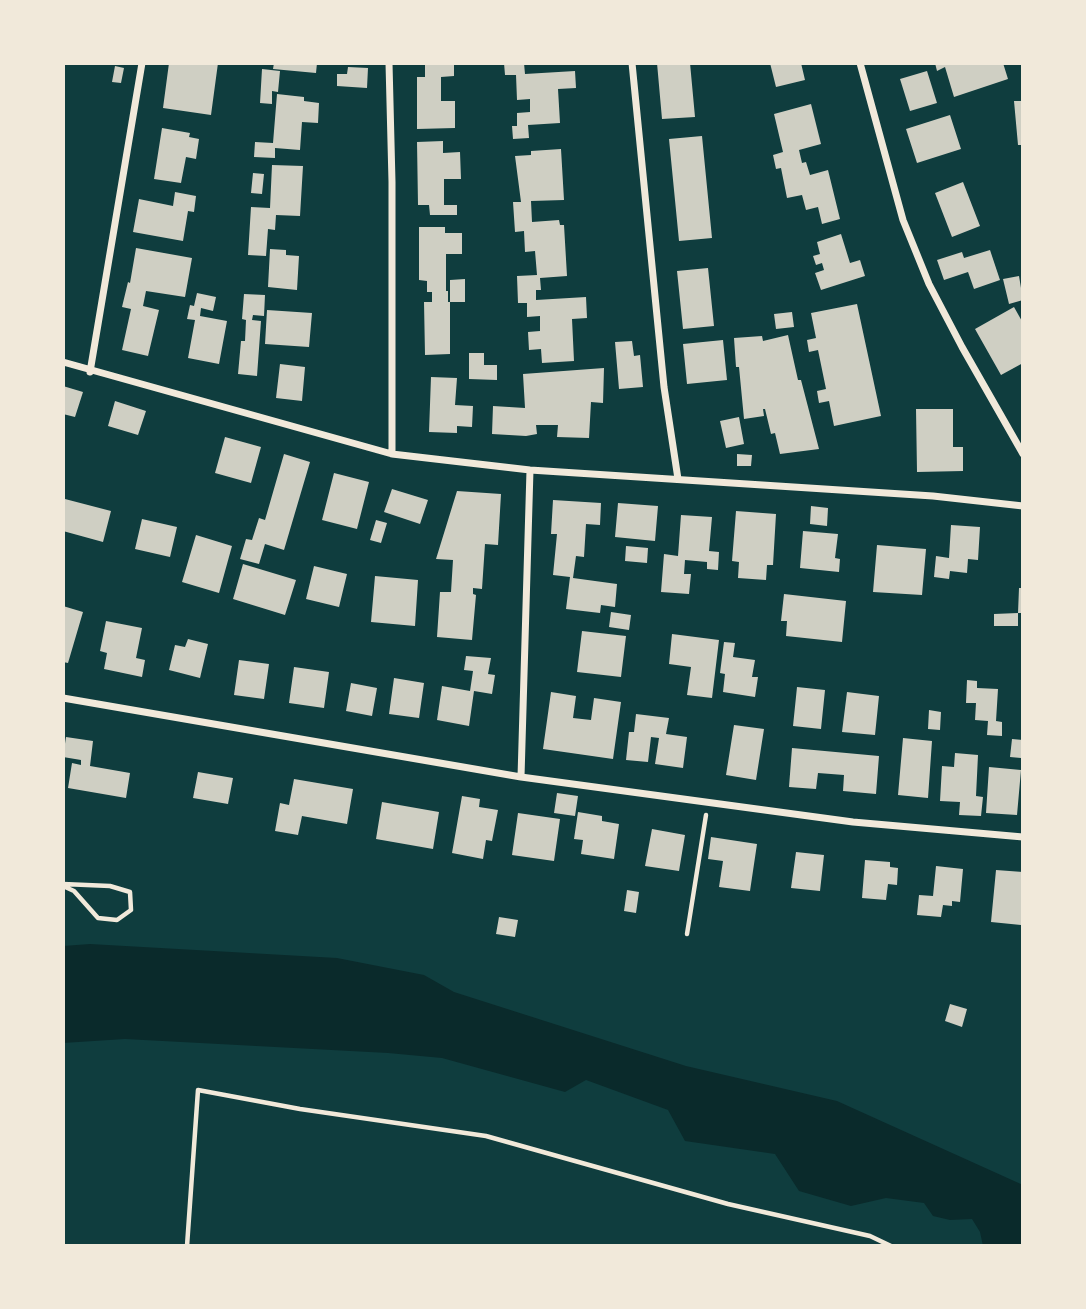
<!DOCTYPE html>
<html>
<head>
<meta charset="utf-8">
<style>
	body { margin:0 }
	#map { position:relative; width:1086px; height:1309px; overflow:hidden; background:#0f3d3e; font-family:"Titillium Web",sans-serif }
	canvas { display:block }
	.frame { position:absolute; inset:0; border:65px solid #f1e9da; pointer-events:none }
</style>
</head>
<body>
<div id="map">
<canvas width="1086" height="1309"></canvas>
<div class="frame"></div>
</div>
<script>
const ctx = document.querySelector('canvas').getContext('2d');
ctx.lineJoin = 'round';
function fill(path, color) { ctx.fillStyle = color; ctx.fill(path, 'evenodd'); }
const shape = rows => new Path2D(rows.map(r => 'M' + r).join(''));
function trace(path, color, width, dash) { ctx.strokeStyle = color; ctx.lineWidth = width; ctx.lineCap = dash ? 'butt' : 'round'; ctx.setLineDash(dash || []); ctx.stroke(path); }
fill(shape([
	[90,944,337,958,424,975,454,992,686,1066,837,1101,1023,1185,1023,1246,983,1246,980,1232,972,1219,950,1220,933,1216,924,1203,886,1198,851,1206,799,1191,775,1154,685,1141,668,1110,586,1080,565,1092,442,1058,388,1053,125,1039,63,1043,63,946]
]), '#0a2a2b');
fill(shape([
	[169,63,218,63,211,115,163,108],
	[274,63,317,63,316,73,273,69],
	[425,63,454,63,454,76,441,77,441,101,455,101,455,128,417,129,417,77,425,77],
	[504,63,524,63,525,74,575,71,576,88,558,89,560,123,528,125,529,138,513,139,512,126,517,126,517,113,530,112,530,99,517,100,516,75,505,75],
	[657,63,690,63,695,117,662,119],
	[770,63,801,63,805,80,776,87],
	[935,63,1003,63,1008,79,954,97,945,67,937,71],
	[115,66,124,68,121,83,112,82],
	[348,67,368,68,367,88,337,86,337,74,347,74],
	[262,69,280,71,278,92,272,91,272,104,260,103],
	[927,71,937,103,910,111,900,79],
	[277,94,304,97,304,101,319,103,318,123,302,122,300,150,275,148,275,158,254,157,255,142,273,143],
	[1014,101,1023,101,1023,145,1018,145],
	[811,104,821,144,799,150,802,163,806,162,810,175,828,170,840,219,822,224,818,207,806,210,802,195,787,198,781,168,776,169,773,155,783,152,774,114],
	[950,115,961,149,917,163,906,129],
	[162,128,190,133,189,137,199,139,196,159,186,157,181,183,154,179],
	[702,136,712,238,679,241,669,139],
	[443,141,443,153,460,152,461,179,444,179,444,205,457,205,457,215,430,215,429,205,418,205,417,142],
	[561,149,564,200,531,201,532,222,559,220,560,225,564,225,567,276,540,278,541,290,536,290,536,300,586,297,587,318,572,319,574,361,542,363,541,349,529,350,528,332,540,331,540,316,527,317,527,303,518,303,517,276,537,275,535,251,525,252,524,231,515,232,513,202,521,202,515,156,531,155,531,151],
	[272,165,303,166,300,216,276,215,275,230,268,229,266,256,248,255,251,207,270,208],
	[253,173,264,174,262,194,251,193],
	[963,182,980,226,952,237,935,193],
	[175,192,196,196,194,212,188,211,183,241,133,232,139,199,173,206],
	[419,227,445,227,445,233,462,233,462,254,446,254,446,291,448,291,448,302,450,302,450,354,425,355,424,302,432,302,432,292,427,292,427,281,419,280],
	[841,234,850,263,860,260,865,276,821,290,815,273,824,270,822,263,816,265,813,256,820,254,817,242],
	[136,248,192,258,185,297,146,291,143,306,159,310,148,356,122,350,131,309,122,307,128,282,130,283],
	[270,249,286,250,286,255,299,256,297,290,268,287],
	[990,250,1000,280,974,289,968,272,944,280,937,260,962,252,964,258],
	[708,268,714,326,683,329,677,271],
	[1019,276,1023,300,1009,304,1003,279],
	[465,279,465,302,450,302,450,280],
	[197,293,216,297,213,311,201,308,200,316,227,321,219,364,188,358,195,320,187,319,190,305,194,306],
	[244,294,265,295,264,316,253,315,252,320,261,321,257,376,238,374,241,341,245,341,246,320,242,319],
	[857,304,881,416,834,426,829,401,819,403,817,391,826,389,818,350,809,352,807,340,816,338,811,313],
	[1014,307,1023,323,1023,363,1001,375,975,329],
	[267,310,312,313,309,347,265,344],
	[792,312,794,327,776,329,774,314],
	[788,335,798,380,801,380,819,449,780,454,775,433,771,434,765,409,763,409,764,416,744,419,739,367,736,367,734,338,762,336,763,341],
	[723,340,727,380,687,384,683,344],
	[632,341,634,356,640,355,643,387,619,389,615,342],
	[469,353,484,353,484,365,497,365,497,380,469,379],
	[280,364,305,367,302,401,276,398],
	[604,368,603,403,591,402,589,438,557,437,558,425,536,425,537,434,526,436,492,434,493,406,525,408,523,374],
	[431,377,457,378,455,405,473,406,472,427,457,426,457,433,429,432],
	[63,386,83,392,75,417,63,414],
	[115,401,146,411,138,435,108,426],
	[916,409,953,409,953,447,963,447,963,471,917,472],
	[739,417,744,444,726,448,720,421],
	[225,437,261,447,251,483,215,473],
	[284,454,310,462,284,550,265,544,259,564,240,559,246,539,252,540,259,518,265,520],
	[737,454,752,455,751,466,737,466],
	[334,473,369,482,357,529,322,520],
	[392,489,428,500,420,524,384,512],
	[457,491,501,494,498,545,485,544,482,589,473,588,473,594,476,595,472,640,437,637,440,592,451,592,453,560,436,559],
	[65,499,111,511,103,542,63,531],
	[553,500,601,503,600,525,586,524,584,557,576,556,573,578,617,584,615,607,601,605,600,613,566,609,570,577,553,575,557,534,551,534],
	[618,503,658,506,655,541,615,537],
	[811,506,828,508,827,526,810,524],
	[736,511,776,514,773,565,767,565,766,580,738,578,739,562,732,561],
	[681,515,712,517,709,551,719,552,718,570,707,569,707,562,685,560,684,574,691,574,689,594,661,592,664,554,678,556],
	[142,519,177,527,170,557,135,549],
	[376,520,387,523,381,543,370,540],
	[951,525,980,527,978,560,968,559,967,573,950,571,949,579,934,577,936,556,949,558],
	[803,531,838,534,835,558,840,559,839,572,800,568],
	[196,535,232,546,219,593,182,582],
	[877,545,926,549,922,595,873,592],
	[626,546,648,548,647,563,625,561],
	[243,564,296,580,285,615,233,599],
	[314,566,347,574,339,607,306,599],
	[375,576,418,580,415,626,371,622],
	[1019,588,1023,588,1023,613,1018,613,1018,626,994,626,994,614,1018,613],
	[784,594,846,601,842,642,786,636,787,621,781,621],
	[63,606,83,612,68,663,63,662],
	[611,612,631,615,629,630,609,627],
	[106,621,142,628,136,658,145,660,142,677,104,669,107,653,100,651],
	[582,631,626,636,621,677,577,672],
	[672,634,719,640,712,698,687,695,691,667,669,664],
	[188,639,208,644,200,678,169,670,175,645,185,647],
	[724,642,735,643,733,657,755,660,752,677,758,677,755,697,723,692,725,674,720,673],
	[466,656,491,658,488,674,495,675,492,694,474,691,469,726,437,720,442,686,470,691,473,671,464,670],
	[239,660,269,664,264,699,234,695],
	[294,667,329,672,324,708,289,703],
	[394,678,424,683,419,718,389,714],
	[967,680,977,681,977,688,998,689,996,721,1002,722,1002,736,987,735,988,721,975,720,976,703,966,703],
	[351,683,377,688,372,716,346,711],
	[797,687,825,690,821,729,793,726],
	[551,692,576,696,573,718,591,720,594,698,621,702,613,759,543,749],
	[847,692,879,696,875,735,842,732],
	[929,710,941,712,940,730,928,729],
	[636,714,669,718,666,734,687,737,683,768,655,764,659,738,651,737,648,762,626,760,629,732,634,732],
	[734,725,764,729,756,780,726,775],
	[66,737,93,741,90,766,130,773,126,798,68,788,72,763,81,765,81,760,63,757],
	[903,738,932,741,928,798,898,795],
	[1012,739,1023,740,1021,758,1010,757],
	[792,748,879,756,876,794,843,791,844,775,818,773,816,789,789,787],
	[955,753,978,755,976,796,983,797,981,816,959,815,960,802,940,801,942,766,954,767],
	[989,767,1021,770,1017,815,986,813],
	[198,772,233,778,228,804,193,798],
	[294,779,353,789,347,824,302,816,298,835,275,831,280,803,289,805],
	[557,793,578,796,575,816,554,813],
	[462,796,480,799,479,807,498,810,492,841,486,840,483,859,452,853],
	[382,802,439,812,433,849,376,839],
	[578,812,602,816,602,821,619,824,614,859,581,854,583,840,574,839],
	[518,813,560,819,554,861,512,855],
	[652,829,685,835,679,871,645,866],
	[711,837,757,844,750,891,719,887,723,861,708,859],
	[796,852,824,855,820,891,791,888],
	[865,860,890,862,890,867,898,868,897,885,888,884,886,900,862,898],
	[936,866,963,869,960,902,952,901,952,906,943,905,941,917,917,915,919,895,933,896],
	[996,870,1023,872,1021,925,991,922],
	[627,890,639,892,636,913,624,911],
	[499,917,518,920,515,937,496,934],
	[950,1004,967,1009,962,1027,945,1021]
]), '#cfcfc3');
trace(shape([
	[63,884,110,886,130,892,131,910,117,920,98,918,74,891,63,886],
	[687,934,706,815],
	[187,1246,198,1090,300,1109,486,1136,728,1204,870,1236,891,1246]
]), '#f1e9da', 4.5);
trace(shape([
	[389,63,392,182,392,454],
	[632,63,664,387,678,479],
	[860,63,903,220,929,284,962,347,1023,454],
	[63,362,392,454,530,470,933,496,1023,506],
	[90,372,142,63],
	[63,698,521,777,853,822,1023,837],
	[521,777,530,470]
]), '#f1e9da', 7);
</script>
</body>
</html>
